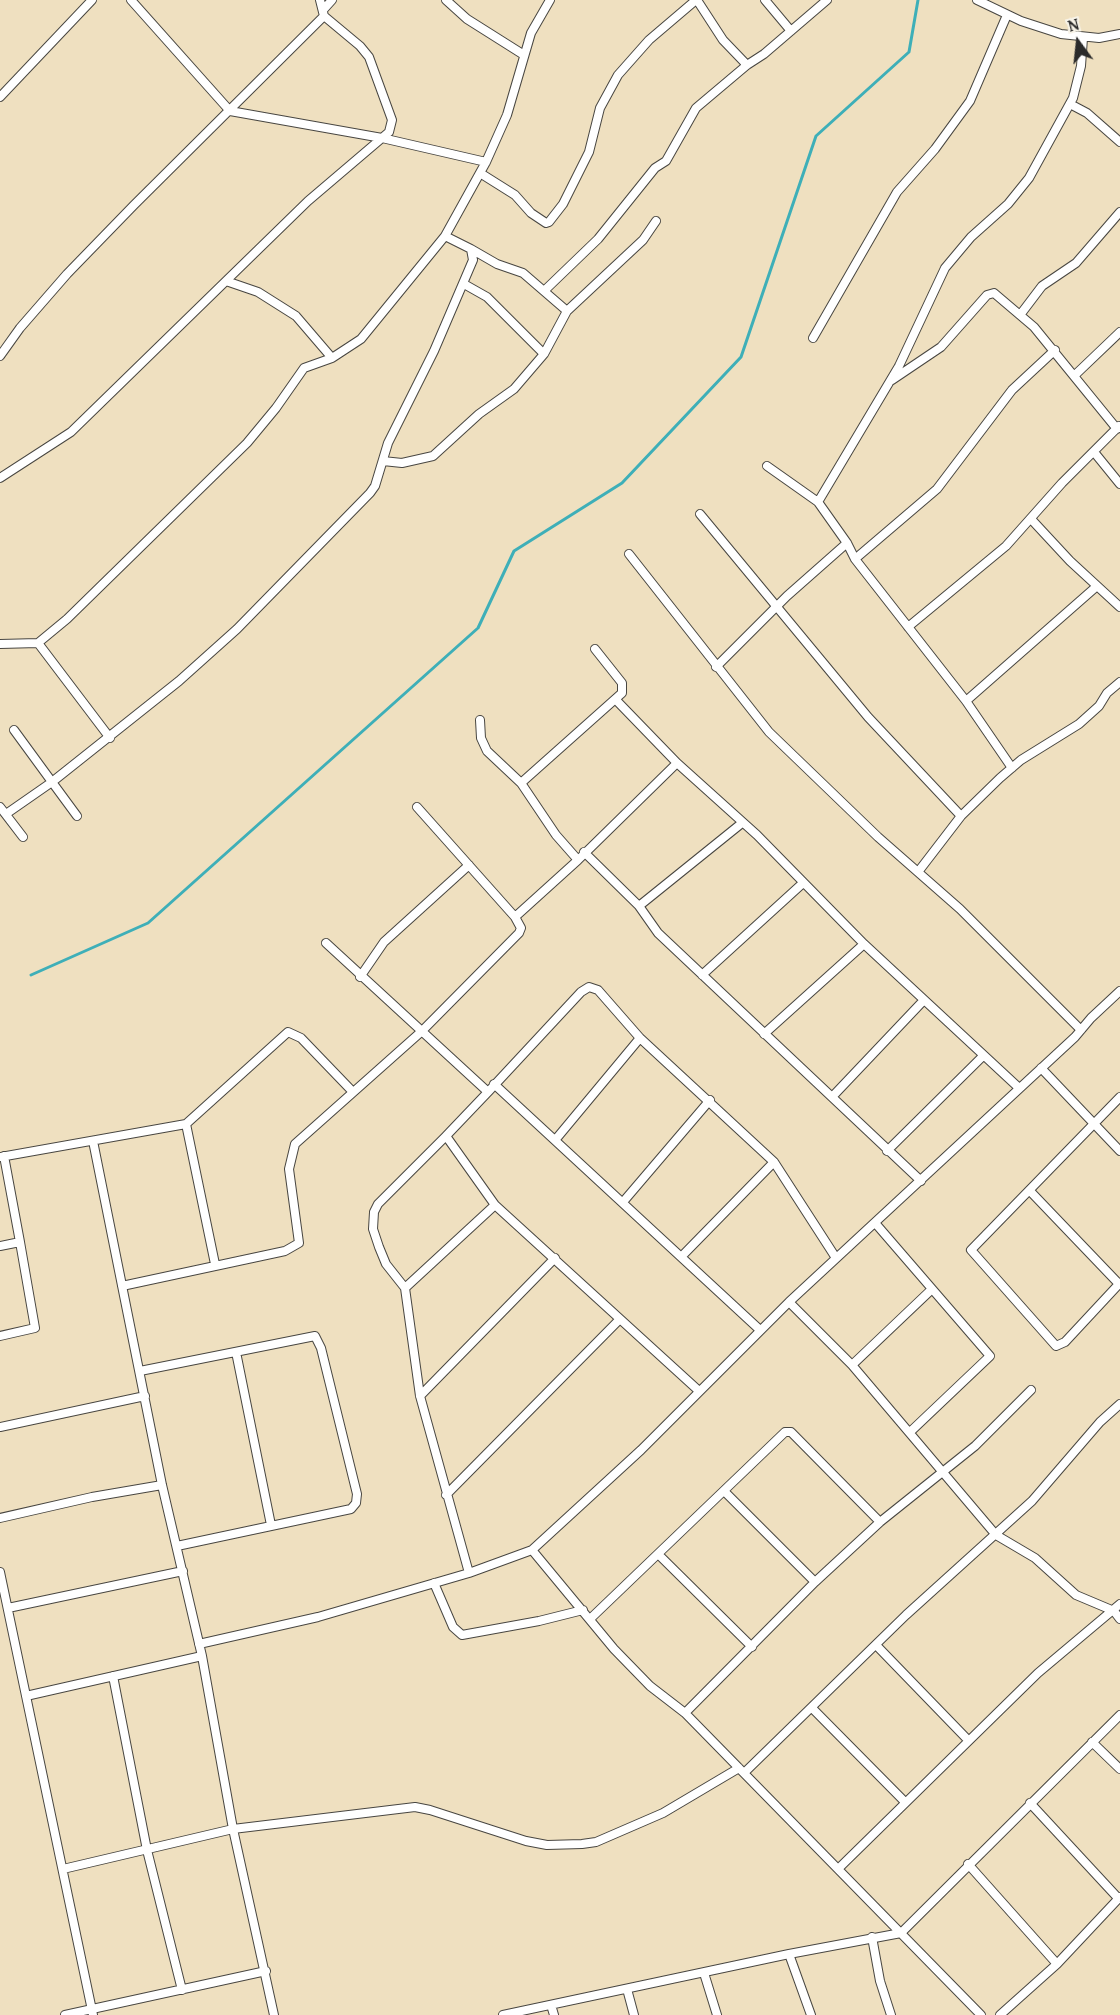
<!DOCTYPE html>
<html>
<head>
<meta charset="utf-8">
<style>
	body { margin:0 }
	#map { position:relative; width:1120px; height:2015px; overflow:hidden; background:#efe0c0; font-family:"Gentium Book Plus",serif }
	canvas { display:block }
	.north { position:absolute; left:1048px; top:12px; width:60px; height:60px; -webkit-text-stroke:4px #f7f3e8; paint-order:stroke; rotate:345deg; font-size:16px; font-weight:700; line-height:24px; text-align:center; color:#2b2b2b }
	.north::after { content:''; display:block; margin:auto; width:21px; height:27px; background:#2b2b2b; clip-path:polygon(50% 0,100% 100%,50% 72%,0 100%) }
</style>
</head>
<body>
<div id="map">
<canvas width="1120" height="2015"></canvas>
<div class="north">N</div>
</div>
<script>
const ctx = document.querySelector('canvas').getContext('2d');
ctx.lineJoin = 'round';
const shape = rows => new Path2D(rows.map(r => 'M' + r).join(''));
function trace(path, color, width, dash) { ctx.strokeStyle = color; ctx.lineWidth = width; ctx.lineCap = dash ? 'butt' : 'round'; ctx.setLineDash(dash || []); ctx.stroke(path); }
trace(shape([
	[31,975,148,923,478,628,514,551,622,483,741,357,816,136,909,52,918,0]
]), '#3eafb8', 3);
const minor = shape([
	[131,0,230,111,382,138,486,162],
	[446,0,467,19,524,55],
	[697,0,723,40,747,65],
	[765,0,791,31],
	[977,0,1021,21,1061,34,1099,38,1120,34],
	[323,10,332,0],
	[0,97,92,0],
	[1070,104,1087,113,1120,142],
	[480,173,515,195,531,213,546,223,549,222,563,204,589,152,600,108,618,75,649,40,696,0],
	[471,249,497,264,523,273,567,311],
	[464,284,487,297,544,354],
	[544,291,598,239,655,168,666,161,696,108,747,65,764,54,827,0],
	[1020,315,1042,286,1076,263,1120,212],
	[813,338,897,192,935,149,970,101,1007,15],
	[0,356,20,328,67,274,134,205,324,16,320,0],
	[332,358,361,339,445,236,486,162,507,115,531,33,550,0],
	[1075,375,1120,332],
	[892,380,941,347,987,295,994,293,1034,327,1117,429],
	[1094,452,1120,484],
	[383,461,402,463,433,456,479,414,514,389,544,354,567,311,643,240,656,221],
	[767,466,818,502,847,543,855,559,966,701,1012,768],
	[0,478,71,432,308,201,389,132,392,120,369,57,360,46,324,16],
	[818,502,899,366,945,268,971,237,1008,204,1029,178,1073,98,1081,66,1083,38],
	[700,514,868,717,961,816],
	[1031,519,1070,561,1120,607],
	[629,554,769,732,878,837,960,909,1081,1030],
	[855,559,937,489,1012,390,1055,350],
	[908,627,1006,546,1062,483,1119,426],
	[38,643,110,738],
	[0,644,38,643,67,619,247,443,276,408,304,368,332,358,296,316,258,292,226,281],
	[716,667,787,596,847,543],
	[616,700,677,763,757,835,864,944,1018,1087],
	[966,701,1097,586],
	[480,720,481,738,487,751,521,783],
	[14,730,52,782,179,681,237,629,370,493,375,486,388,443,434,351,473,260,471,249,445,236],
	[0,807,23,837],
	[6,814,52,782,77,816],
	[584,852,639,906,658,933,921,1181],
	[578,860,556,835,521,783,622,693,622,683,595,649],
	[918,872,961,816,1000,778,1021,760,1079,724,1099,706,1107,693,1120,682],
	[639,906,742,823],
	[515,917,578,860,677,763],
	[326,943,488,1092,581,992,589,987,598,990,640,1038,774,1162,836,1258],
	[702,975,803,883],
	[360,977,384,942,469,865],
	[764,1034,864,944],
	[1041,1068,1120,1151],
	[494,1084,760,1330],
	[488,1092,446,1136,495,1205,699,1391],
	[832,1097,924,1000],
	[1120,1097,971,1250,1056,1346,1065,1342,1120,1283],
	[186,1124,215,1264],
	[556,1139,640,1038],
	[93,1141,162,1485,202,1656,233,1829,274,2015],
	[887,1151,982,1057],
	[0,1157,186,1124,288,1032,301,1038,352,1091],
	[1030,1191,1119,1284],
	[623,1202,710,1100],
	[876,1224,990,1356,910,1432],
	[0,1246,20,1242,4,1156],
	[682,1256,774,1162],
	[122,1286,285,1251,299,1243,289,1169,295,1144,422,1031,519,933,521,928,515,917,417,807],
	[405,1288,386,1264,379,1247,373,1229,374,1212,378,1204,446,1136],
	[789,1302,852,1365,996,1535,1035,1558,1076,1595,1114,1611,1120,1619],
	[0,1336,35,1328,20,1242],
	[236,1352,271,1525],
	[852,1365,932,1289],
	[140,1371,315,1336,321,1348,357,1494,356,1503,351,1509,177,1546],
	[420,1396,555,1258],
	[0,1427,145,1396],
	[724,1491,815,1582],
	[446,1495,620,1319],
	[0,1518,92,1497,162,1485],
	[532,1550,614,1649,650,1686,685,1713,981,2015],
	[659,1555,752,1647],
	[0,1572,93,2015],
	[469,1573,420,1396,405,1288,495,1205],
	[434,1583,453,1627,462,1635,539,1621,583,1610],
	[8,1608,183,1571],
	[590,1619,785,1432,791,1432,880,1522],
	[199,1644,318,1617,469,1573,532,1550,641,1450,789,1302,1075,1037,1091,1018,1120,991],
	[876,1645,968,1740],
	[113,1676,147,1850,182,1990],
	[26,1696,202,1656],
	[812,1708,905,1802],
	[685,1713,815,1582,880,1522,975,1446,1031,1390],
	[1092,1742,1120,1769],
	[744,1773,906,1615,1032,1501,1100,1422,1120,1404],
	[1030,1803,1118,1898],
	[968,1864,1057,1964],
	[63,1869,233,1829,415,1807,430,1810,526,1841,547,1845,582,1844,596,1842,663,1813,739,1768],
	[838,1869,1038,1673,1120,1604],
	[872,1937,880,1981,891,2015],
	[789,1954,811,2015],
	[704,1973,717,2015],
	[627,1989,634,2015],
	[551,2005,554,2015],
	[65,2015,266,1971],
	[503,2015,789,1954,901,1933,1120,1715],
	[1000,2015,1057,1964,1120,1897]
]);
trace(minor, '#484641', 10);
trace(minor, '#fff', 8);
</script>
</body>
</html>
